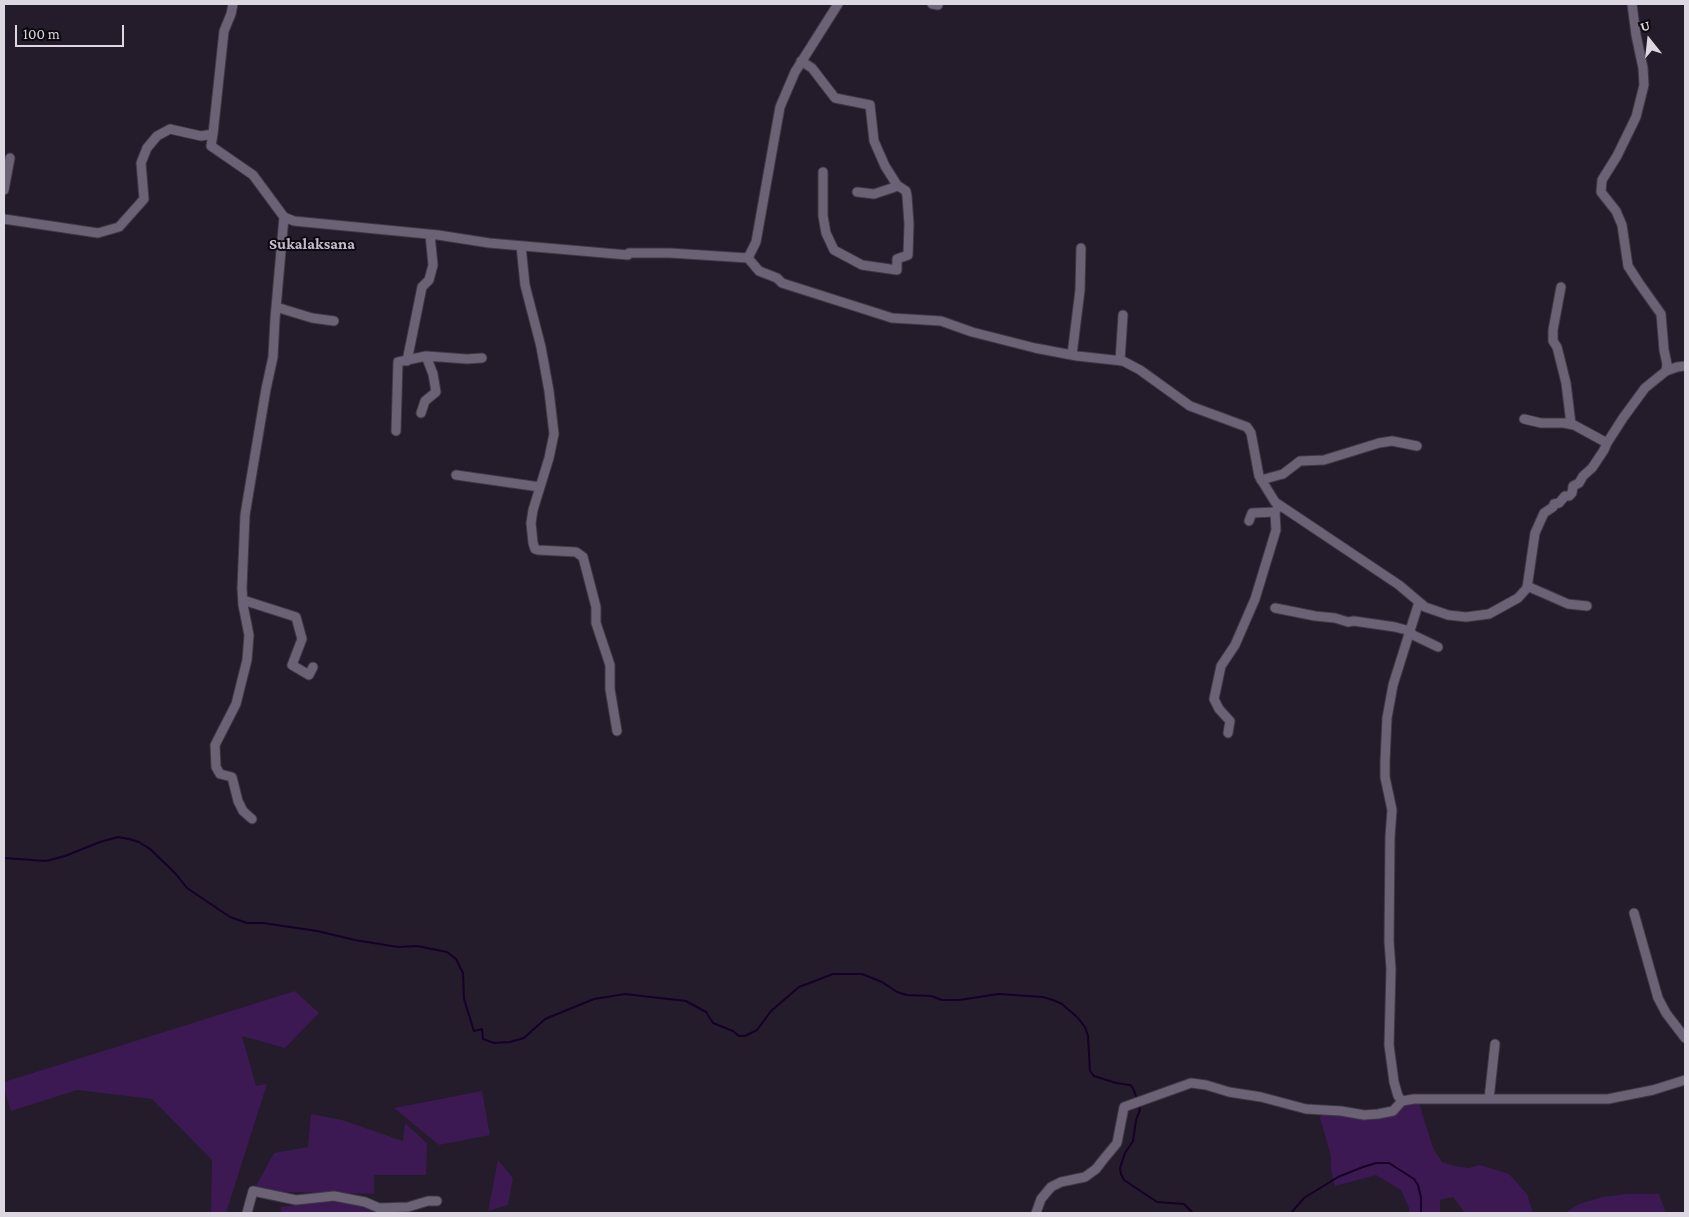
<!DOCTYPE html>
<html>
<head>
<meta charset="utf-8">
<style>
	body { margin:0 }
	#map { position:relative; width:1689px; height:1217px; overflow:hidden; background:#241b2b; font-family:"Crimson Pro",serif }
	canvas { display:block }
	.frame { position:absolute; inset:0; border:5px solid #dcd7e1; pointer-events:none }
	.north { position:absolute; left:1624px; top:15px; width:50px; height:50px; -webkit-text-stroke:4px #0b080e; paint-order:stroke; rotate:344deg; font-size:14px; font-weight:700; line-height:20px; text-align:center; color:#dcd7e1 }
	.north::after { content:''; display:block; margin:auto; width:18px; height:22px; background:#dcd7e1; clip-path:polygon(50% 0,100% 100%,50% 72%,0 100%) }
	.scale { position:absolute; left:15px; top:25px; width:109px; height:22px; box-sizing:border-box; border:2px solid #dcd7e1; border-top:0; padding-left:6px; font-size:15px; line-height:18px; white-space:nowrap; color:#dcd7e1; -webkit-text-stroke:4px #0b080e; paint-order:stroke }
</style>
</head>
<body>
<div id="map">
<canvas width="1689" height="1217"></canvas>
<div class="frame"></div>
<div class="north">U</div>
<div class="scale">100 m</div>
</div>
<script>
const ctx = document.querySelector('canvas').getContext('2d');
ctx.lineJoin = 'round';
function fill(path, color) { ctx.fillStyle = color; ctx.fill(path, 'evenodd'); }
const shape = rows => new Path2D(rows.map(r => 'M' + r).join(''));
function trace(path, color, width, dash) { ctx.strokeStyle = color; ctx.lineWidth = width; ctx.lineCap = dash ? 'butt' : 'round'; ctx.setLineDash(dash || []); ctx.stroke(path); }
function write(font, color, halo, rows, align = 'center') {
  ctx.font = font + ' "Crimson Pro",serif'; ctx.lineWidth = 4; ctx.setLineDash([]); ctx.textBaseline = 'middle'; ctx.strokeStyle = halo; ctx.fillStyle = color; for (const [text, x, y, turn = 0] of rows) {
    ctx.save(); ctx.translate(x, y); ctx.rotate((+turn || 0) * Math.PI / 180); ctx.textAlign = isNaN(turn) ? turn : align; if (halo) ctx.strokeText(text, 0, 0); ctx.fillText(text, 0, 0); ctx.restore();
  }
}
fill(shape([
	[295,991,319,1013,285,1048,242,1036,256,1086,267,1084,226,1213,211,1213,212,1160,152,1099,77,1090,11,1111,4,1089,4,1082],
	[482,1091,490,1135,439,1145,394,1108],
	[1419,1103,1433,1148,1442,1162,1454,1166,1469,1168,1480,1165,1509,1174,1527,1194,1533,1213,1465,1213,1453,1197,1440,1200,1440,1213,1409,1213,1409,1208,1401,1190,1376,1175,1335,1186,1331,1170,1331,1156,1320,1118,1324,1110,1366,1111,1391,1109,1405,1105],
	[311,1114,342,1120,403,1141,405,1123,427,1143,426,1175,374,1175,374,1194,253,1191,274,1153,308,1147],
	[498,1160,513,1178,508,1205,488,1211],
	[1627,1194,1659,1194,1666,1213,1565,1213,1579,1204,1602,1197],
	[328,1201,377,1208,374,1213,282,1213,280,1207]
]), '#3c1952');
trace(shape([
	[4,858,46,861,65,856,100,842,118,837,129,839,139,842,150,849,175,873,187,888,230,917,247,923,263,923,317,931,355,940,398,947,417,946,447,952,456,959,463,973,464,999,474,1031,482,1029,483,1039,494,1043,510,1042,524,1038,545,1019,594,999,625,994,686,1001,706,1012,713,1023,733,1031,739,1036,745,1036,757,1030,771,1011,799,987,833,974,862,974,882,982,897,992,907,995,931,996,942,1000,959,1000,999,994,1043,997,1053,1000,1062,1004,1077,1017,1085,1027,1088,1036,1090,1071,1094,1076,1116,1083,1130,1085,1133,1088,1137,1099],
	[1138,1104,1140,1110,1136,1120,1133,1141,1125,1153,1120,1168,1121,1174,1124,1180,1157,1202,1184,1204,1193,1213],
	[1291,1213,1304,1198,1338,1177,1363,1167,1376,1163,1389,1163,1414,1179,1418,1185,1421,1198,1421,1213]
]), '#170027', 2);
const street = shape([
	[233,4,231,14,224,31,213,134,211,146,253,175,284,217,294,221,438,235,489,243,628,255,629,253,670,253,748,258,759,271,777,278,782,283,892,318,941,321,972,332,1035,348,1077,356,1123,361,1140,370,1190,406,1247,427,1251,433,1259,476,1275,502,1399,585,1425,607,1448,615,1466,617,1489,614,1518,598,1527,588,1535,533,1544,513,1553,507,1554,504,1559,503,1565,496,1569,496,1572,493,1573,486,1579,483,1583,476,1592,468,1604,450,1607,443,1623,418,1645,388,1666,371,1677,367,1685,366],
	[932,4,938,5],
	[1632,4,1636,35,1643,68,1644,85,1636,117,1617,156,1602,180,1601,192,1616,211,1622,225,1628,266,1639,283,1661,314,1664,350,1667,364,1666,371],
	[801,61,812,68,835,98,870,105,874,141,885,166,897,185,895,187,874,194,857,192],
	[823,172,823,216,826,233,834,250,862,265,897,270,897,259,908,255,909,224,907,196,906,191,897,185],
	[4,190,10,158],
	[4,219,98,233,119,227,144,199,141,163,147,148,157,136,170,129,201,136,213,134],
	[521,246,525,285,541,347,549,391,554,434,549,458,533,510,531,523,533,543,535,549,538,550,576,552,583,557,596,607,596,623,610,665,610,689,617,731],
	[748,258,756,242,780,107,795,72,838,4],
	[1561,287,1553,330,1553,341,1557,347,1566,383,1571,424],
	[276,307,312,318,334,321],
	[1072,355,1080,290,1081,248],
	[407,361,422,287,429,280,433,265,430,235],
	[1120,361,1123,315],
	[421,413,425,401,436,392,433,374,426,356],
	[1524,419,1541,423,1564,423,1574,425,1607,443],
	[396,431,398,362,426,356,467,359,482,358],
	[456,475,540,487],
	[1261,480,1283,474,1300,461,1324,460,1379,443,1392,441,1417,446],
	[1249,521,1252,513,1275,512],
	[1527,586,1568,604,1587,606],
	[243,600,296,617,302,639,292,665,309,675,313,667],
	[1275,608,1315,616,1335,618,1348,622,1354,621,1395,627,1410,631,1413,635,1438,647],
	[1228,733,1230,721,1219,709,1214,699,1221,666,1235,645,1255,599,1276,530,1275,512,1279,505],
	[252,819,243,811,238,801,232,777,220,774,216,767,215,745,236,704,247,660,249,635,243,605,242,588,245,515,266,389,273,357,275,319,284,217],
	[1634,913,1658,998,1666,1013,1685,1038],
	[1489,1099,1495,1044],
	[1402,1101,1398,1096,1394,1082,1389,1045,1391,969,1389,941,1390,837,1392,810,1385,777,1385,762,1387,718,1393,685,1419,602],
	[247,1213,253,1191,296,1200,334,1196,365,1202,379,1208,408,1207,428,1201,437,1201],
	[1036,1213,1041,1199,1051,1187,1061,1182,1085,1177,1096,1169,1103,1160,1117,1143,1124,1107,1191,1083,1206,1085,1229,1092,1261,1097,1306,1109,1341,1111,1364,1115,1378,1114,1393,1111,1402,1101,1414,1099,1608,1099,1653,1090,1685,1080]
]);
trace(street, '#3f3844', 11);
trace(street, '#6c6275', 9);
write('bold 16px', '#c5b9ce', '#0b080e', [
	["Sukalaksana",312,244]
]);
</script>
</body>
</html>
